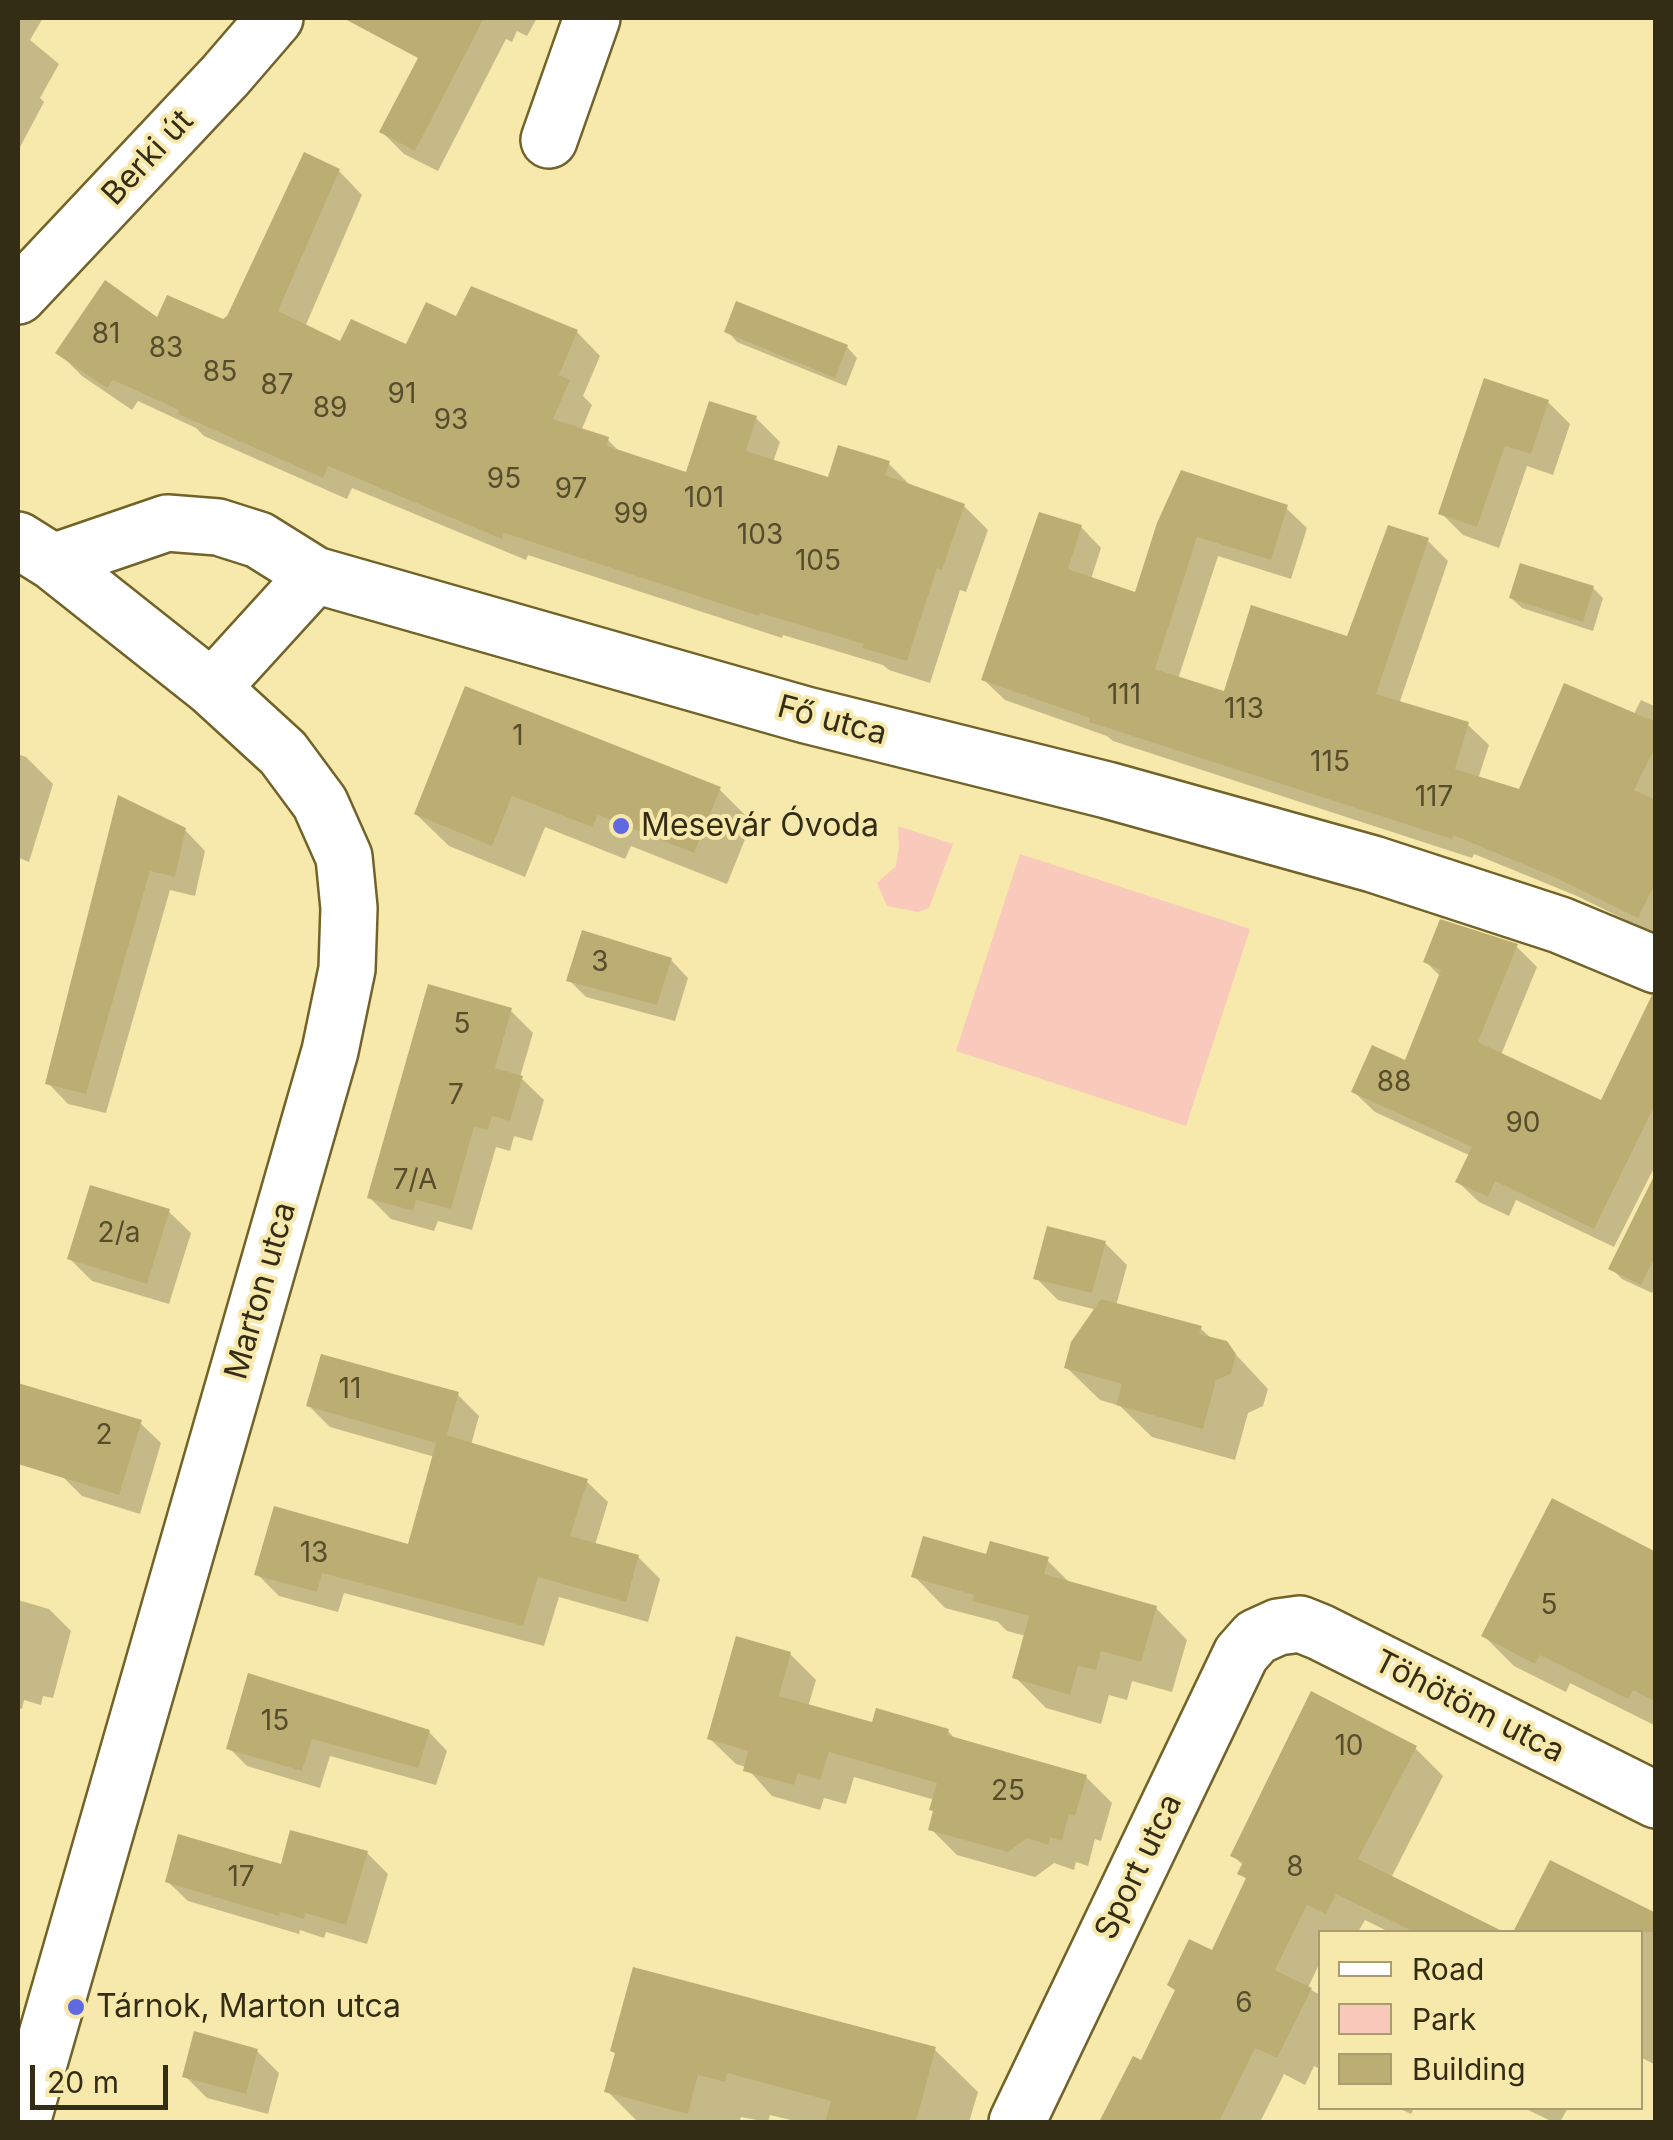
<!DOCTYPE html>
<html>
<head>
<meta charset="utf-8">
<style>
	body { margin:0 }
	#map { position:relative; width:1673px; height:2140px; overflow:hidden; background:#f7e8ab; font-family:Inter,sans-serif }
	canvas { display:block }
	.frame { position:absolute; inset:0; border:20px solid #332d15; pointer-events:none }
	.legend { position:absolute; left:1318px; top:1930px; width:325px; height:180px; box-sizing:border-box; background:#f7e8ab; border:2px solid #a99d6f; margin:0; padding:12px 18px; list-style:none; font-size:30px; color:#332d15 }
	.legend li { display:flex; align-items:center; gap:20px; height:50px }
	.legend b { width:50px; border:2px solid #a99d6f }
	.scale { position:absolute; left:30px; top:2065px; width:138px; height:45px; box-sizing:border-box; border:5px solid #332d15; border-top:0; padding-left:12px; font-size:30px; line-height:35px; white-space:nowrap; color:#332d15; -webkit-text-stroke:8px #f7e8ab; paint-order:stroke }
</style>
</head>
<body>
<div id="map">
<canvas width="1673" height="2140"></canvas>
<div class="frame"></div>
<ul class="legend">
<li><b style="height:12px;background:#fff"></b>Road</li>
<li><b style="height:28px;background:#f9c9bb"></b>Park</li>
<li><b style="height:28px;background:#bcae73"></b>Building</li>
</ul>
<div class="scale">20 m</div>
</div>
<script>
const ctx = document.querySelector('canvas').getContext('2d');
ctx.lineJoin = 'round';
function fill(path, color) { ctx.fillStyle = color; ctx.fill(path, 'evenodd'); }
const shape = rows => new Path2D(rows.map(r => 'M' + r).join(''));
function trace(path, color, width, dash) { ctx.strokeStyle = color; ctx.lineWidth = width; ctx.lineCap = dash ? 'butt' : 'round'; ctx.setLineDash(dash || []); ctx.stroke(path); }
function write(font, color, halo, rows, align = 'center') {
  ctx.font = font + ' Inter,sans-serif'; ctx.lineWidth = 8; ctx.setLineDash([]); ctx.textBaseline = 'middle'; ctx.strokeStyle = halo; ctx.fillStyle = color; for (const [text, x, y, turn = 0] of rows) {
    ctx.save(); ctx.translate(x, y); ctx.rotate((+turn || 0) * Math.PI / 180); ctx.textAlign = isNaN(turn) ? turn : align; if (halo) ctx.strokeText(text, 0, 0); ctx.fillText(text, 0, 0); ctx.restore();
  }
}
fill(shape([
	[898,826,953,844,929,908,918,912,887,906,877,883,896,866,899,847],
	[1020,854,1250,929,1186,1126,956,1051]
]), '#f9c9bb');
fill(shape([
	[18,18,43,18,30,40,59,64,40,98,44,102,18,151],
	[441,18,537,18,527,36,517,31,512,42,506,39,438,171,404,154,382,132],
	[339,171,362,195,305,327,341,344,407,348,458,319,577,332,600,356,583,396,592,405,581,431,608,440,621,453,688,475,756,418,780,442,773,462,830,480,888,463,913,488,964,506,988,530,966,592,960,590,930,683,889,670,883,665,783,635,782,638,528,555,526,560,352,488,347,499,204,436,196,428,138,401,132,410,82,376,59,353,158,320,223,322],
	[727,331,847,347,857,358,846,386,737,342],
	[1486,381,1548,402,1570,424,1553,475,1527,466,1499,548,1463,535,1441,513],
	[1286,508,1307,528,1291,579,1218,556,1178,679,1225,694,1349,639,1428,541,1448,561,1399,704,1468,725,1489,745,1478,779,1521,792,1633,716,1641,700,1656,707,1656,935,1577,896,1474,854,1472,858,1113,741,1107,736,1005,700,984,680,1081,527,1101,548,1091,579,1137,595,1160,524],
	[1593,588,1603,598,1593,631,1522,608,1511,598],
	[466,689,719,789,752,822,727,884,631,846,625,859,545,827,525,877,449,846,416,814],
	[18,754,26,757,53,784,29,862,19,858,18,862],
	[120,798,185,830,205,851,195,896,170,890,106,1113,68,1104,48,1083],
	[1516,946,1537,967,1501,1055,1602,1103,1656,1039,1656,1164,1614,1247,1516,1200,1509,1216,1479,1202,1458,1182,1471,1156,1375,1112,1354,1092,1406,1063,1441,977,1426,962],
	[671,960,688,978,675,1021,586,997,569,980],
	[511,1011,533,1033,520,1077,544,1100,532,1141,514,1136,510,1151,496,1147,472,1230,438,1221,434,1231,391,1219,369,1197],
	[168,1211,191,1233,169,1304,92,1281,70,1259],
	[1656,1227,1656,1286,1652,1293,1622,1279,1611,1268],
	[1105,1243,1127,1265,1116,1306,1200,1328,1212,1339,1225,1343,1268,1389,1263,1406,1248,1413,1235,1460,1152,1437,1120,1406,1100,1400,1067,1368,1097,1310,1058,1300,1036,1278],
	[18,1385,140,1423,161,1443,140,1514,82,1496,61,1475,64,1464,18,1450],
	[458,1395,479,1416,471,1445,586,1481,608,1502,595,1545,638,1557,660,1579,648,1622,559,1597,544,1646,344,1593,338,1612,279,1596,257,1574,410,1547,435,1457,330,1427,308,1405],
	[1656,1555,1656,1726,1570,1683,1566,1692,1514,1666,1484,1636],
	[987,1557,1047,1560,1072,1585,1156,1608,1187,1640,1172,1692,1132,1681,1127,1700,1109,1695,1101,1724,1046,1708,1015,1677,1026,1636,1007,1631,998,1622,945,1608,914,1576],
	[18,1600,49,1609,71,1631,53,1698,43,1696,41,1705,24,1700,22,1709,18,1708],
	[790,1654,816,1680,808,1707,874,1725,948,1731,957,1741,1086,1777,1112,1803,1101,1841,1095,1839,1088,1866,1076,1862,1074,1870,1054,1863,1035,1877,957,1855,931,1829,935,1800,854,1777,846,1804,824,1798,820,1810,772,1796,746,1767,736,1764,709,1738],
	[250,1676,429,1732,447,1751,436,1785,330,1756,320,1788,247,1766,229,1748],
	[1415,1748,1443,1776,1391,1878,1464,1915,1481,1932,1389,1932,1365,1920,1358,1932,1320,1932,1320,1962,1308,1988,1320,1995,1320,2069,1314,2066,1305,2085,1284,2074,1260,2122,1102,2122,1134,2059,1142,2063,1177,1992,1170,1985,1213,1953,1248,1880,1240,1873,1244,1866,1233,1856],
	[367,1853,388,1874,367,1944,326,1932,324,1938,300,1930,299,1934,188,1901,167,1881],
	[1551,1863,1654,1915,1656,1912,1656,2065,1640,2057,1640,1932,1516,1932],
	[935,2050,978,2092,969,2122,799,2122,770,2115,768,2122,741,2117,739,2122,638,2122,607,2091,617,2054],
	[257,2051,279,2073,268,2114,207,2098,185,2076],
	[1398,2108,1414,2108,1411,2114],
	[1524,2108,1568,2108,1560,2122,1553,2122]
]), '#0003');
fill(shape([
	[343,18,484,18,415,151,379,132,418,58],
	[304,152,340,169,278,311,340,341,351,319,406,344,426,302,456,316,471,286,578,330,559,375,570,380,553,419,609,437,607,446,686,472,709,401,757,416,746,451,828,477,838,445,890,461,885,475,965,504,942,570,937,568,907,661,862,648,864,644,760,613,759,616,504,533,502,539,328,466,323,478,178,414,179,410,113,380,107,388,55,353,105,280,157,317,167,295,223,319,227,316],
	[736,301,848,345,835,378,724,332],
	[1484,378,1549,400,1531,454,1505,446,1477,527,1438,514],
	[1181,470,1288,505,1271,560,1197,537,1155,669,1224,691,1251,605,1347,636,1388,525,1429,538,1376,694,1469,722,1455,769,1519,789,1564,683,1656,722,1656,746,1634,790,1656,800,1656,882,1638,918,1554,877,1453,835,1452,839,1089,722,1090,718,981,680,1039,512,1082,525,1068,569,1135,592,1157,523],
	[1520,563,1594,586,1583,622,1509,598],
	[465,686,721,787,694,853,598,815,592,827,512,796,492,846,414,814],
	[118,795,186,828,175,877,150,871,86,1094,45,1084],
	[1440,919,1518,944,1478,1042,1601,1100,1652,995,1656,996,1656,1103,1594,1229,1495,1181,1488,1197,1455,1182,1472,1147,1351,1092,1372,1045,1405,1060,1441,970,1423,962],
	[582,930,672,958,657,1005,566,981],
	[428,984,512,1008,495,1068,523,1076,510,1121,492,1116,488,1130,474,1127,451,1209,416,1200,413,1211,367,1198],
	[1656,1172,1656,1255,1641,1285,1608,1269],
	[90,1185,170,1209,147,1284,67,1259],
	[1047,1226,1106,1241,1092,1293,1033,1279],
	[1101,1299,1202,1326,1199,1334,1227,1341,1236,1354,1231,1374,1216,1380,1203,1429,1116,1405,1122,1384,1064,1368,1071,1342],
	[321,1354,459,1392,447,1435,588,1479,570,1536,639,1555,626,1602,538,1577,523,1626,322,1573,317,1592,254,1575,274,1506,408,1544,436,1443,306,1406],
	[18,1383,142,1420,119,1495,18,1464],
	[1552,1498,1656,1552,1656,1702,1633,1690,1628,1699,1540,1655,1535,1664,1481,1636],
	[923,1536,986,1554,990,1541,1049,1557,1044,1574,1157,1606,1141,1662,1101,1651,1096,1670,1078,1666,1070,1695,1012,1678,1029,1616,972,1601,974,1595,911,1577],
	[736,1636,791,1652,779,1696,872,1722,876,1708,949,1729,947,1735,1087,1775,1075,1816,1069,1814,1062,1841,1050,1837,1048,1845,1027,1838,1008,1852,928,1830,933,1811,929,1810,937,1783,829,1752,820,1780,798,1773,794,1785,743,1771,748,1751,707,1739],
	[248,1673,430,1730,418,1768,312,1739,302,1771,226,1749],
	[1311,1691,1417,1746,1358,1859,1504,1932,1414,1932,1336,1894,1326,1914,1307,1905,1275,1970,1312,1988,1277,2058,1255,2048,1219,2122,1099,2122,1133,2056,1141,2060,1175,1990,1167,1985,1189,1939,1212,1950,1246,1878,1237,1874,1243,1862,1230,1856],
	[290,1830,368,1851,346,1925,305,1913,304,1919,280,1912,279,1916,165,1882,178,1834,281,1864],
	[1550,1860,1656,1913,1656,1932,1513,1932],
	[633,1967,936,2047,916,2122,825,2122,831,2101,727,2073,725,2082,698,2075,688,2114,604,2092,615,2053,610,2051],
	[194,2031,258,2049,246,2094,182,2077]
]), '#bcae73');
const minor = shape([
	[549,140,592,18],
	[18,296,225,76,275,18],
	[18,540,53,562,212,688,283,753,320,803,344,857,349,908,347,969,330,1051,22,2122],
	[53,562,167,523,218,527,259,540,315,575,806,715,1107,790,1373,864,1560,925,1656,965],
	[212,688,315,575],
	[1017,2122,1241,1654,1256,1637,1278,1627,1300,1624,1320,1632,1656,1800]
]);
trace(minor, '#716329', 60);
trace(minor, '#fff', 55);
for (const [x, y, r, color] of [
	[621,826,10,"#6169e1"],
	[76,2007,10,"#6169e1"]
]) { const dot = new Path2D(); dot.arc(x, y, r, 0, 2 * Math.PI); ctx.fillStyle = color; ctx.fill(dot); trace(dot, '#f7e8ab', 4); }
write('28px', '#554d2c', null, [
	["81",106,335],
	["83",166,349],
	["85",220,373],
	["87",277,386],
	["91",402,395],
	["89",330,409],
	["93",451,421],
	["95",504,480],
	["97",571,490],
	["101",704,499],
	["99",631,515],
	["103",760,536],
	["105",818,562],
	["111",1124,696],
	["113",1244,710],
	["1",518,737],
	["115",1330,763],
	["117",1434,798],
	["3",600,963],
	["5",462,1025],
	["88",1394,1083],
	["7",456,1096],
	["90",1523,1124],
	["7/A",415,1181],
	["2/a",119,1234],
	["11",350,1390],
	["2",104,1436],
	["13",314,1554],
	["5",1549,1606],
	["15",275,1722],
	["10",1349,1747],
	["25",1008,1792],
	["8",1295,1868],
	["17",241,1878],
	["6",1244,2004]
]);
write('32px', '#332d15', '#f7e8ab', [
	["Berki út",148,158,-47],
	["Fő utca",832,721,15],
	["Marton utca",261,1291,-74],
	["Töhötöm utca",1469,1707,27],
	["Sport utca",1139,1867,-64]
]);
write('32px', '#332d15', '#f7e8ab', [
	["Mesevár Óvoda",641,826],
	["Tárnok, Marton utca",96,2007]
], 'left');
</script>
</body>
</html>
